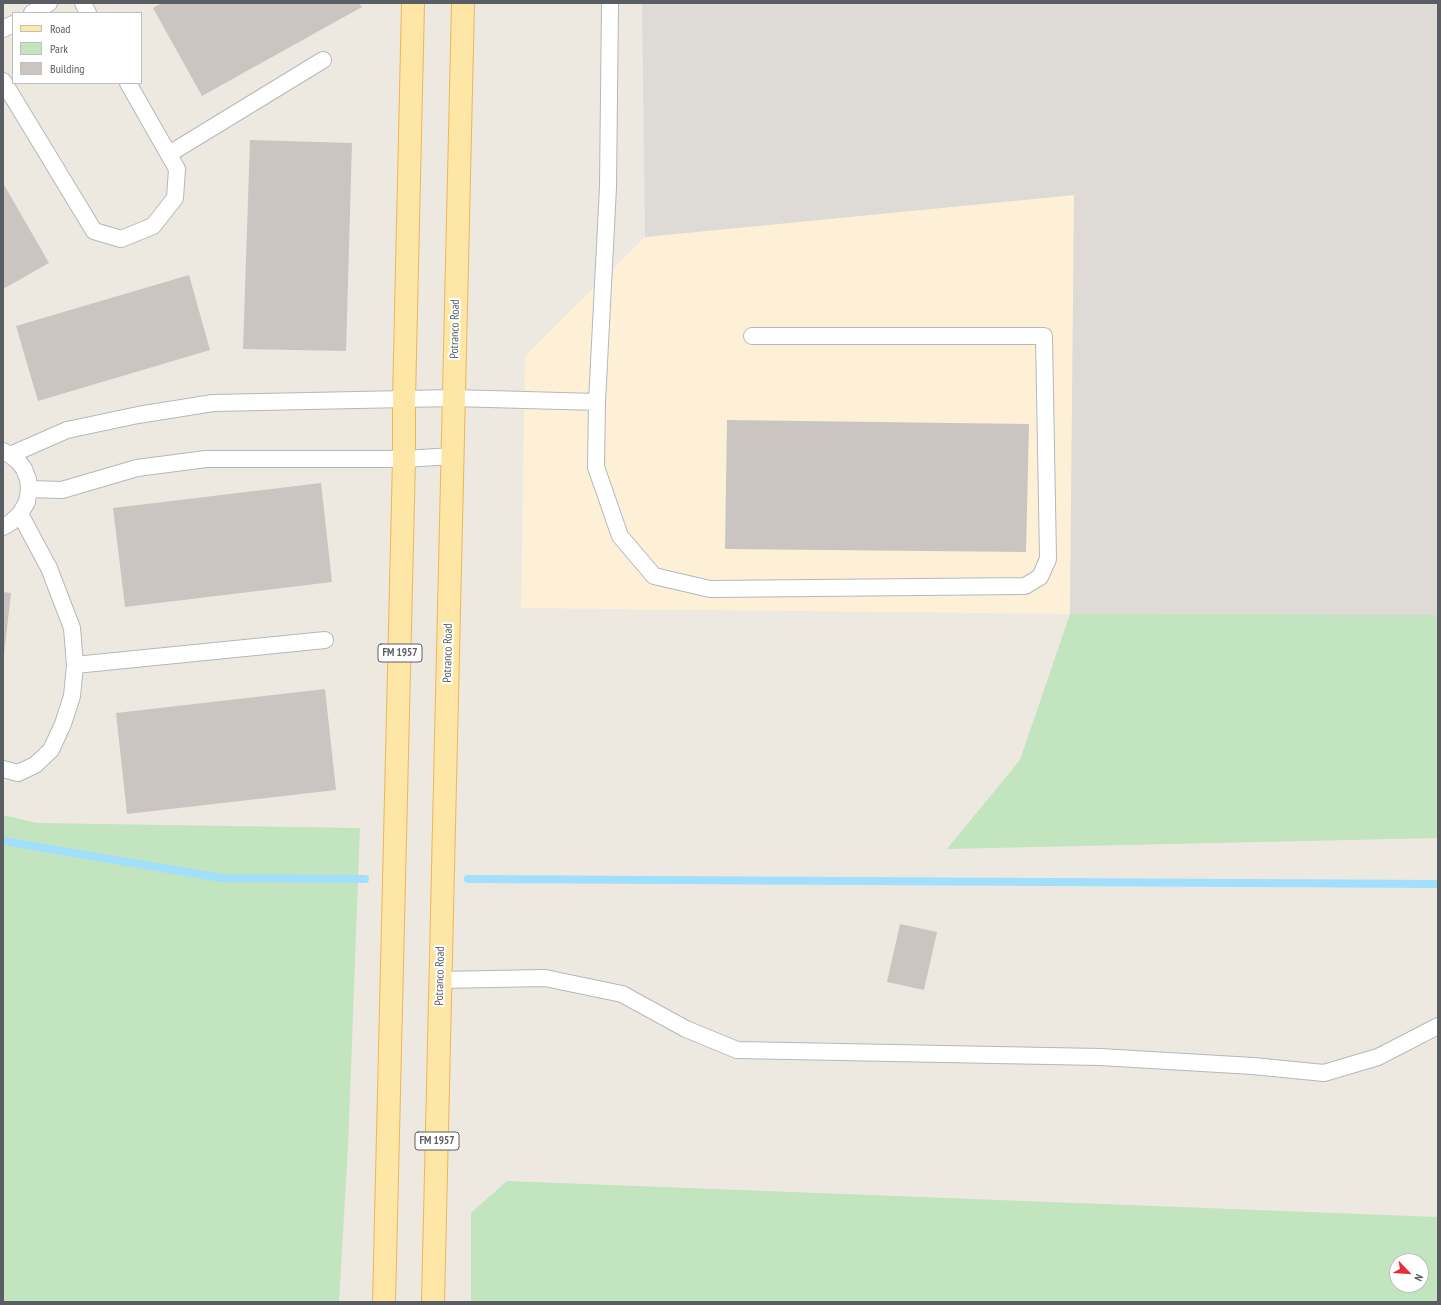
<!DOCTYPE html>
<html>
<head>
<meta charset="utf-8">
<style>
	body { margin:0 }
	#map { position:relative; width:1441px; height:1305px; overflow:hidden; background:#ede9e1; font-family:"PT Sans Narrow",sans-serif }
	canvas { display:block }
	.frame { position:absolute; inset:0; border:4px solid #5a5e62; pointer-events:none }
	.legend { position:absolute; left:12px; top:12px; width:130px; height:72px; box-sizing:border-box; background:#fff; border:1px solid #bdbfc0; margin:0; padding:5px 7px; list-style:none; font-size:12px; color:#5a5e62 }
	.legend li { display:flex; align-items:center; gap:8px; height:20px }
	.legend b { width:20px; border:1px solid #bdbfc0 }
	.north { position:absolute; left:1389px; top:1253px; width:40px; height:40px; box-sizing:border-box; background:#fff; border:1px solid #bdbfc0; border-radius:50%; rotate:115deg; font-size:11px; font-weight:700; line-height:16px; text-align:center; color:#5a5e62 }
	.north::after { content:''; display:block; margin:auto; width:14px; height:18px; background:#e62e33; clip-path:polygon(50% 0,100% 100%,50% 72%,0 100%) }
</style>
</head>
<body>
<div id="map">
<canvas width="1441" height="1305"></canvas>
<div class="frame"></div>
<ul class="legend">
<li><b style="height:5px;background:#fde6a6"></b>Road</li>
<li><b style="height:11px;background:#c2e4be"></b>Park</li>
<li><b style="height:11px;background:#cac5c1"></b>Building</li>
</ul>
<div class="north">N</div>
</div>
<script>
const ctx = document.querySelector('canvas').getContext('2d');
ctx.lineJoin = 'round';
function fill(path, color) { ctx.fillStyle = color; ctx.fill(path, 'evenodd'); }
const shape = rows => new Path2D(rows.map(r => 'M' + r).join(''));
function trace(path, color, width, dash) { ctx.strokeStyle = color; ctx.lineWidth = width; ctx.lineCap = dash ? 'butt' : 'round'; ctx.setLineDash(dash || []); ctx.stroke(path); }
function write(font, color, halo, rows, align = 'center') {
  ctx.font = font + ' "PT Sans Narrow",sans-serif'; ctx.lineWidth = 4; ctx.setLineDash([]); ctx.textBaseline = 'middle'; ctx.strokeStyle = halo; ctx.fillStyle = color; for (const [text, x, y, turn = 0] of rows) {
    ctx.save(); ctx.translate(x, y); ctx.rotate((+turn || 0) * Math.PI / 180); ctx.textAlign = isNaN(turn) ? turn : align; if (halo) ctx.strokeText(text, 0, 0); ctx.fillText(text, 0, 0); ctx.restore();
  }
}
fill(shape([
	[1074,195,1070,614,521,608,525,356,645,237]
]), '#fdf0d6');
fill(shape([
	[642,3,1438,3,1438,615,1070,614,1074,195,645,237]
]), '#dedbd6');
fill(shape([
	[1070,614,1438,615,1438,838,947,849,1020,760],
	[3,815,37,823,360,828,348,1147,339,1302,3,1302],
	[507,1181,1438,1217,1438,1302,471,1302,471,1213],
	[1397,1261,1421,1261,1421,1285,1397,1285]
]), '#c2e4be');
trace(shape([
	[3,841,221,878,365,879],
	[468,879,1438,884]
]), '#a1dffd', 8);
fill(shape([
	[162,3,359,3,362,7,202,96,153,8],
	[250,140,352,143,346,351,243,349],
	[3,183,49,263,3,289],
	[189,275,210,350,38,401,16,326],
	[727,420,1029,424,1026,552,725,549],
	[321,483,332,582,125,607,113,508],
	[3,592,11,593,4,655,3,655],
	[325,689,336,790,127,814,116,713],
	[900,924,937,932,924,990,887,982]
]), '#cac5c1');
const service = shape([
	[83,3,88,13],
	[610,3,608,187,597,402,596,467,620,536,654,576,710,589,1025,586,1040,577,1048,559,1044,336,752,336],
	[32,13,49,3],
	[3,29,13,24],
	[3,81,94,231,121,239,153,226,175,198,177,169,128,83],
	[169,154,323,60],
	[3,451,10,455,18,461,24,469,28,479,29,489,27,502,20,514,10,523,3,527],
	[10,455,67,430,138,415,213,403,453,398,597,402],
	[29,489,62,490,137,468,206,459,404,459,453,456],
	[75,665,325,640],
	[3,769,18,773,35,765,51,750,63,724,72,696,75,665,72,628,49,568,20,514],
	[440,980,545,978,622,994,686,1029,737,1050,1100,1057,1253,1066,1324,1073,1378,1057,1438,1026]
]);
const primary = shape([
	[384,1302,404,459,404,399,413,3],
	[433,1302,463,3]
]);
trace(service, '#b4b8bc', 18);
trace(primary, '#eeb558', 24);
trace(service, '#fff', 16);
trace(primary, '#fde6a6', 22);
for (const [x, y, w] of [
	[400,653,44],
	[437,1141,44]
]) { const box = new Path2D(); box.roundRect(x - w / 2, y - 9, w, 18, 3); ctx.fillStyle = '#fff'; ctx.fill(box); trace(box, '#5a5e62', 1); }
write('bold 11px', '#5a5e62', null, [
	["FM 1957",400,653],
	["FM 1957",437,1141]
]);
write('12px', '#5a5e62', '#fff', [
	["Potranco Road",455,329,-89],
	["Potranco Road",448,653,-89],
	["Potranco Road",440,976,-89]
]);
</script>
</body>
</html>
